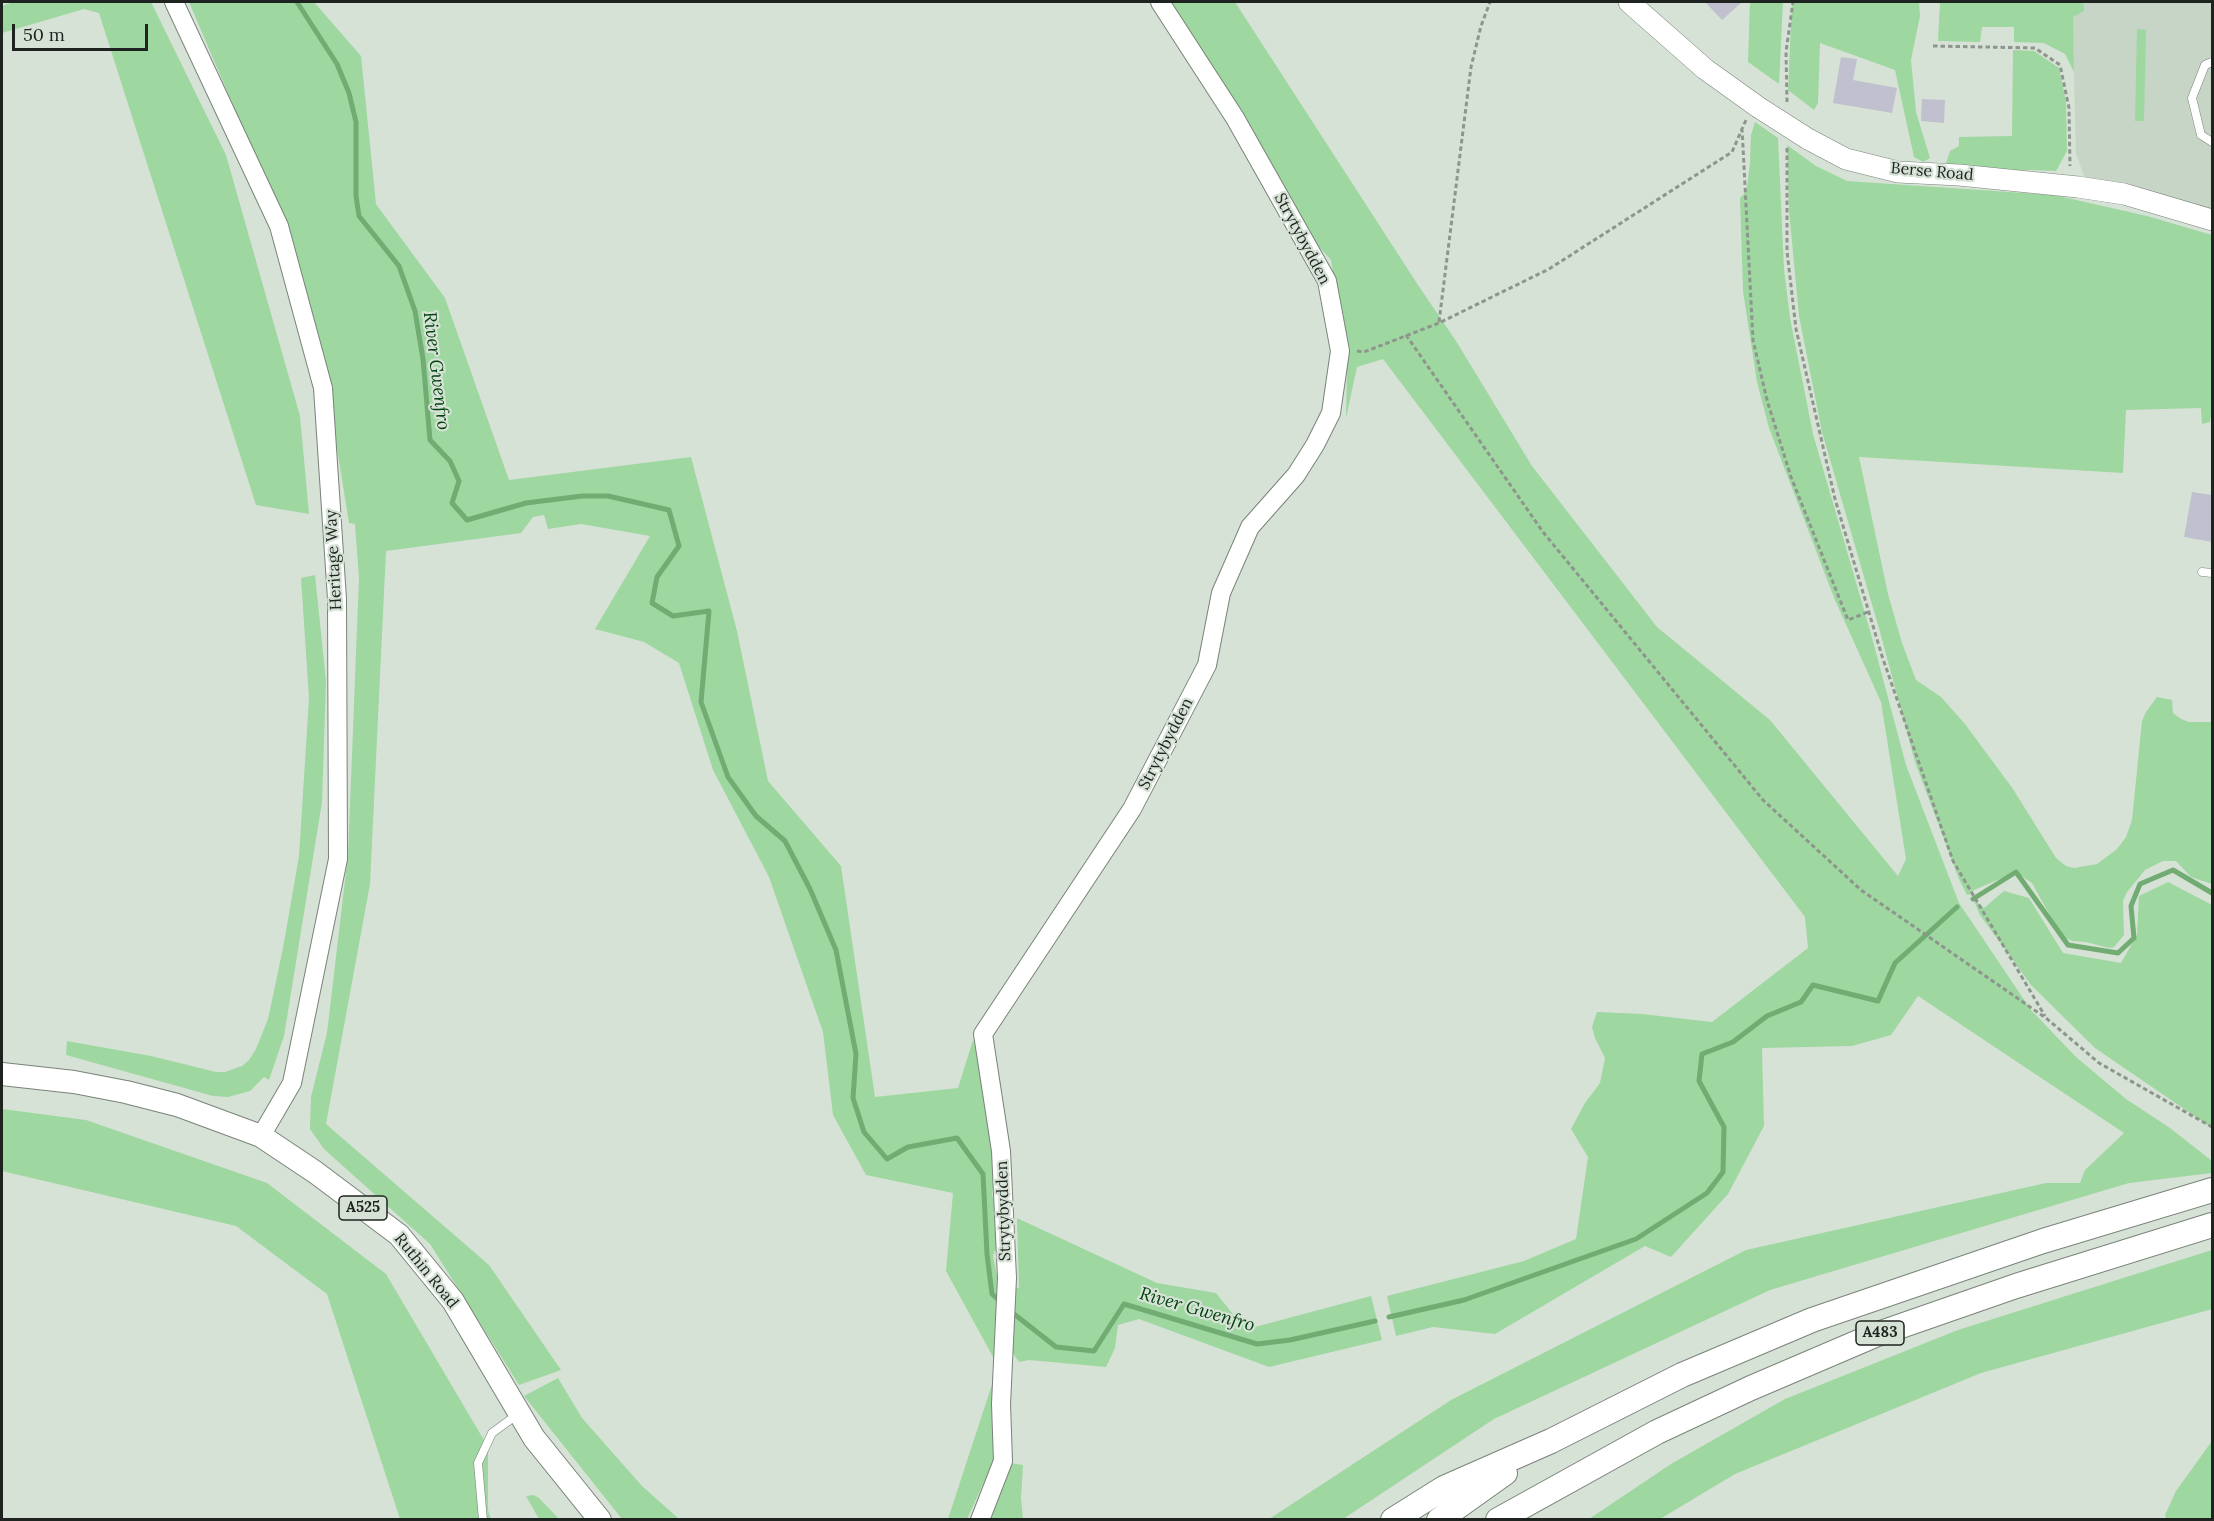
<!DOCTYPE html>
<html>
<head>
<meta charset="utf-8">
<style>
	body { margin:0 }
	#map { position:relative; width:2214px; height:1521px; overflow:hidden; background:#d7e2d7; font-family:Lora,serif }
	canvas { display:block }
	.frame { position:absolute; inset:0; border:3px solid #1f231f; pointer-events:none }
	.scale { position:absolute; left:12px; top:24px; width:136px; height:27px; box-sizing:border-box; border:3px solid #1f231f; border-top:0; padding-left:8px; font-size:18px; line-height:21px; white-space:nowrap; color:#1f231f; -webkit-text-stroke:4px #d7e2d7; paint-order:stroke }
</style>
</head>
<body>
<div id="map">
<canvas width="2214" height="1521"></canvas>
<div class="frame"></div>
<div class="scale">50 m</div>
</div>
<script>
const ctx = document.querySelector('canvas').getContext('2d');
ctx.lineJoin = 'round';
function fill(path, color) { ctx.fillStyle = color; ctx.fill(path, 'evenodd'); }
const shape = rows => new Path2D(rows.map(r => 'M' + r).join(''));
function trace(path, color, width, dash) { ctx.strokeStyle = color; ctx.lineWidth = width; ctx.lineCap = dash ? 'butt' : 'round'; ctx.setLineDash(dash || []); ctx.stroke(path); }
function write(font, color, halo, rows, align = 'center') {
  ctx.font = font + ' Lora,serif'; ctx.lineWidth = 4.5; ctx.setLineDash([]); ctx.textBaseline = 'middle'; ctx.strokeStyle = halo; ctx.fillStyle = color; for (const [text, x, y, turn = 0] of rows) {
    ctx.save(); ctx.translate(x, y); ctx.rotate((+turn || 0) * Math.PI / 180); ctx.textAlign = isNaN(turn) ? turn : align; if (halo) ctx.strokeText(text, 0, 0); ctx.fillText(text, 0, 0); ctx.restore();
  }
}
fill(shape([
	[2072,2,2212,2,2212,209,2085,178,2076,154]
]), '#c6d5c6');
fill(shape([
	[13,2,151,2,226,155,300,416,309,514,256,505,99,13,84,9,2,33,2,6],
	[189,2,314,2,361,56,376,204,445,298,509,480,691,457,737,631,768,781,841,866,875,1097,958,1088,973,1040,978,1053,996,1170,992,1194,1001,1232,993,1256,999,1285,1019,1288,1017,1218,1157,1283,1216,1293,1241,1324,1255,1327,1371,1296,1382,1340,1269,1367,1139,1319,1118,1325,1115,1348,1106,1367,1029,1360,1019,1362,1011,1350,998,1366,994,1460,967,1519,948,1519,998,1366,946,1271,953,1193,866,1175,833,1115,823,1032,769,877,713,770,679,663,644,642,595,629,650,536,581,524,548,529,544,515,533,517,521,533,386,551,370,884,326,1124,489,1265,561,1370,519,1385,430,1244,324,1149,310,1129,311,1097,327,1033,348,855,359,578,355,524,349,523,327,386,279,213],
	[1168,2,1235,2,1418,285,1456,341,1532,466,1657,627,1770,720,1898,876,1906,859,1881,702,1835,600,1769,428,1757,382,1743,291,1740,198,1744,194,1747,187,1750,163,1751,135,1755,122,1778,138,1784,269,1790,318,1813,434,1871,634,1906,765,1959,903,2031,1010,2076,1057,2126,1099,2170,1128,2212,1161,2212,1173,2129,1183,1770,1290,1494,1419,1343,1519,1269,1519,1451,1400,1746,1250,2046,1183,2080,1183,2085,1170,2124,1133,1918,996,1891,1035,1852,1046,1762,1048,1764,1126,1728,1194,1671,1257,1645,1246,1495,1334,1433,1327,1396,1336,1387,1296,1524,1261,1576,1239,1588,1157,1571,1129,1585,1103,1600,1083,1605,1058,1595,1038,1592,1027,1597,1012,1642,1014,1712,1022,1808,948,1805,917,1383,359,1357,367,1346,418,1347,365,1331,260,1310,237],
	[1750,2,1783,2,1779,84,1748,62],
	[1792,2,1919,2,1920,16,1911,60,1916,112,1930,158,1923,162,1914,157,1895,70,1820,43,1818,103,1814,110,1788,90],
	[1935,2,2083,2,2084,11,2073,17,2074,72,2065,54,2044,43,2014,42,2014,27,1982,27,1980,42,1938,41,1940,2],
	[2137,29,2146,30,2144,121,2135,121],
	[2013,50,2034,51,2059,68,2066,102,2067,151,2056,171,2031,170,1990,172,1946,163,1950,151,1959,146,1959,137,2012,136],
	[1787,145,1816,166,1847,181,2054,195,2147,216,2212,235,2212,408,2210,422,2202,424,2201,408,2126,410,2123,473,1859,457,1888,594,1902,643,1916,680,1941,697,1965,724,2013,789,2056,858,2066,866,2074,868,2097,864,2117,849,2126,837,2132,820,2142,721,2146,712,2157,697,2172,700,2173,713,2181,719,2189,722,2212,722,2212,884,2191,877,2176,861,2163,861,2145,870,2127,892,2123,901,2124,935,2114,947,2109,948,2086,942,2073,941,2065,938,2058,930,2032,883,2016,872,1972,891,1978,903,1984,908,2004,891,2029,898,2063,953,2121,963,2137,935,2139,896,2168,882,2212,905,2212,1128,2095,1048,2031,985,1980,915,1971,894,1967,895,1959,879,1915,762,1880,632,1822,432,1799,316,1789,210],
	[315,575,326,681,322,802,284,1036,269,1080,264,1077,250,1091,228,1097,213,1096,66,1055,67,1041,151,1056,216,1072,225,1072,242,1066,249,1060,256,1049,268,1019,283,948,299,856,309,698,301,578],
	[2,1109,86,1120,267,1183,386,1274,488,1447,488,1510,491,1519,400,1519,327,1294,236,1226,2,1171],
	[2212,1250,2212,1309,1981,1373,1735,1474,1660,1519,1589,1519,1671,1464,1785,1399,1958,1330],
	[558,1378,582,1418,642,1486,679,1519,622,1519,524,1396],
	[2212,1441,2212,1519,2166,1519,2165,1515,2176,1491],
	[1010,1463,1023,1465,1021,1498,1023,1519,989,1520],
	[533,1495,539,1498,559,1519,539,1519,526,1496]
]), '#9ed7a0');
trace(shape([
	[297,2,337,64,349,93,356,122,356,196,359,216,399,266,415,311,423,359,430,440,450,461,459,481,452,503,467,520,526,503,582,496,608,496,669,510,679,546,657,577,652,603,673,616,709,611,701,702,728,777,756,816,785,841,810,889,836,950,856,1054,853,1098,864,1132,887,1159,908,1147,957,1138,983,1174,987,1254,992,1294,1002,1303],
	[1973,899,2016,872,2068,945,2118,953,2134,938,2131,906,2140,884,2173,870,2212,893],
	[1009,1310,1056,1347,1094,1351,1124,1304,1257,1344,1290,1340,1375,1321],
	[1389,1317,1464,1300,1636,1239,1707,1193,1723,1172,1724,1127,1699,1081,1702,1054,1733,1042,1767,1016,1801,1002,1813,985,1878,1001,1895,963,1957,907]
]), '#71ac73', 5);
fill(shape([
	[1705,2,1742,2,1722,20],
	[1841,57,1857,59,1853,80,1897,88,1892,113,1833,103],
	[1922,99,1945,100,1944,123,1921,121],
	[2192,492,2212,495,2212,542,2184,537]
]), '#c1c0ce');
const service = shape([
	[2212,62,2205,65,2192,98,2201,135,2212,142],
	[2202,572,2212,573],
	[483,1520,478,1463,492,1433,518,1414]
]);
const tertiary = shape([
	[174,2,279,226,323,388,337,599,338,859,292,1083,261,1136],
	[980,1520,1003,1461,1001,1404,1007,1278,1001,1151,983,1034,1132,809,1207,665,1221,593,1250,527,1296,475,1315,445,1331,413,1340,351,1327,281,1235,118,1160,2]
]);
const secondary = shape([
	[1629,2,1705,69,1758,107],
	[1808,139,1846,159,1898,172,1959,175,2078,187,2124,194,2212,220]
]);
const primary = shape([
	[2,1074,74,1082,126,1092,177,1105,261,1136,315,1172,399,1235,453,1301,534,1438,600,1520]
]);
const trunk = shape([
	[1393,1520,1444,1488,1551,1441,1682,1375,1812,1320,2043,1241,2212,1190],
	[1439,1520,1505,1473],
	[1498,1520,1657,1432,1751,1388,1875,1335,2016,1286,2212,1225]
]);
trace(service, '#798379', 9);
trace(tertiary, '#798379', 20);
trace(secondary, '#798379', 22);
trace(primary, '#798379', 24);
trace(trunk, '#798379', 26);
trace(shape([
	[1933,46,2035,48,2060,65,2069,108,2070,166],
	[1787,102,1786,52,1793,2],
	[1742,128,1753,340,1767,400,1791,477,1848,620,1868,612],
	[1787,148,1787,251,1796,329,1835,499,1882,656,1953,861,2045,1016],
	[1439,322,1471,67,1481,26,1490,2],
	[1406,335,1543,532,1763,800,1861,890,2046,1018,2099,1063,2212,1127],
	[1357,351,1364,352,1439,323,1549,269,1732,152,1746,120]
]), '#8d958d', 3, [4.5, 3]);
trace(service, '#fff', 8);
trace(tertiary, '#fff', 18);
trace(secondary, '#fff', 21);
trace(primary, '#fff', 22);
trace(trunk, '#fff', 24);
const secondaryBridge = shape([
	[1758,107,1808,139]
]);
trace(secondaryBridge, '#798379', 22, []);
trace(secondaryBridge, '#fff', 21);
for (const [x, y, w] of [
	[363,1208,48],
	[1880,1333,48]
]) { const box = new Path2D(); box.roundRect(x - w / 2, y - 12, w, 24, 4.5); ctx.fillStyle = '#d7e2d7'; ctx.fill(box); trace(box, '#1f231f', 1.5); }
write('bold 15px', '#1f231f', null, [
	["A525",363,1208],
	["A483",1880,1333]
]);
write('16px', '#1f231f', '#d7e2d7', [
	["Berse Road",1932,172,5],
	["Strytybydden",1302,239,62],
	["Heritage Way",334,560,-93],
	["Strytybydden",1166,744,-63],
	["Strytybydden",1004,1211,-92],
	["Ruthin Road",426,1271,51]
]);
write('italic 18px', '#00430c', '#d7e2d7', [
	["River Gwenfro",436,371,83],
	["River Gwenfro",1197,1310,16]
]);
</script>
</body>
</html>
